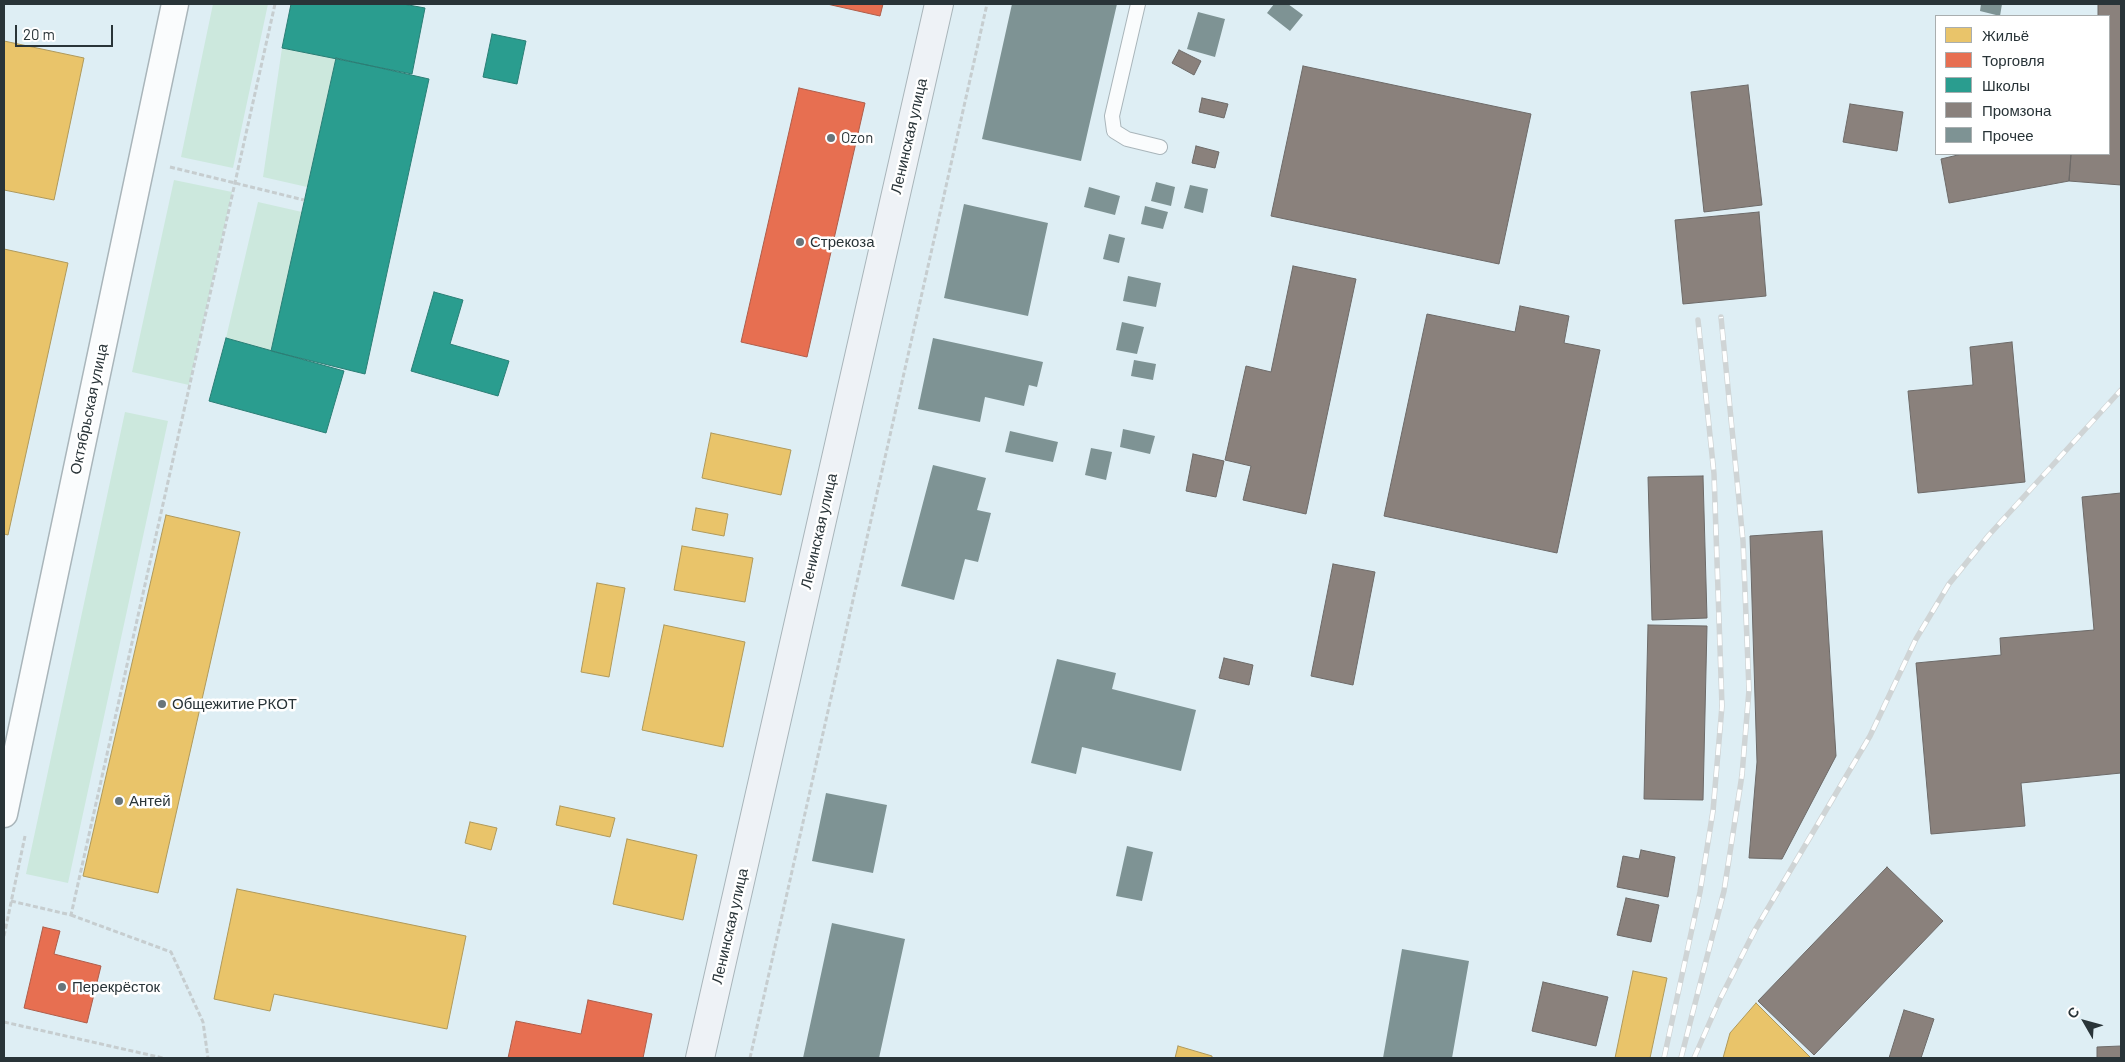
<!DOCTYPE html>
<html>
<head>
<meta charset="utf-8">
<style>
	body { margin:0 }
	#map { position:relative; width:2125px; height:1062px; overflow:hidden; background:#deeef4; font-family:Barlow,sans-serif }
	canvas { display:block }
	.frame { position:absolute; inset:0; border:5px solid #293438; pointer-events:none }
	.legend { position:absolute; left:1935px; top:15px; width:175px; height:140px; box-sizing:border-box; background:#fff; border:1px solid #a9aeaf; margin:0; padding:6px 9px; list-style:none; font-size:15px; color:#293438 }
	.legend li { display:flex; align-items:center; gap:10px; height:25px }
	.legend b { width:25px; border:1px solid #a9aeaf }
	.north { position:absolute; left:2060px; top:997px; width:50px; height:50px; -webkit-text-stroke:4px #fff; paint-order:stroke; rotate:308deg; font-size:14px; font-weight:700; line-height:20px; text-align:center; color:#293438 }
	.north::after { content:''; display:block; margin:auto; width:18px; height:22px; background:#293438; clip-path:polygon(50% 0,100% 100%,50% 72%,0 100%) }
	.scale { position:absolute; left:15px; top:25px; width:98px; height:22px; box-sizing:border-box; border:2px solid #293438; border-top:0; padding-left:6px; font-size:15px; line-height:18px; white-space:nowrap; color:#293438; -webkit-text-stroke:4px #fff; paint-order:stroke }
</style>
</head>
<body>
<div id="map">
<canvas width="2125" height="1062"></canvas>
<div class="frame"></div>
<ul class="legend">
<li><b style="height:14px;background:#e9c46a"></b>Жильё</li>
<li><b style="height:14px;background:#e76f51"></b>Торговля</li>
<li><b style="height:14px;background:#2a9d8f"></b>Школы</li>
<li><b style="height:14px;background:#8a817c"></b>Промзона</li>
<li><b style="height:14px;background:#7e9394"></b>Прочее</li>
</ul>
<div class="north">С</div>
<div class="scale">20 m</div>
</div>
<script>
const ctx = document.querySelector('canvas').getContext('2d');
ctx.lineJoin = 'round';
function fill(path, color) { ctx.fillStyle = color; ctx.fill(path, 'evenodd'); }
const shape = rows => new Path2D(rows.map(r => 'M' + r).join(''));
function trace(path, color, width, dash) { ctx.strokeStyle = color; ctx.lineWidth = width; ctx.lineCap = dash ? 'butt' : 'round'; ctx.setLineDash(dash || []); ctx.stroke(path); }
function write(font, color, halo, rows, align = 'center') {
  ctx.font = font + ' Barlow,sans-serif'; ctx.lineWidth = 5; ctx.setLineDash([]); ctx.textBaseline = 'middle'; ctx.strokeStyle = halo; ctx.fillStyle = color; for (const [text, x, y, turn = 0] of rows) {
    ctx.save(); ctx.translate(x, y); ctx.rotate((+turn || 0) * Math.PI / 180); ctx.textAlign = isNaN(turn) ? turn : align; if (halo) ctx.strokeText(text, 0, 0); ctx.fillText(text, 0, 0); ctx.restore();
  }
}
fill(shape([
	[213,4,268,4,233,168,181,157],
	[282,48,336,58,307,187,263,177],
	[174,180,232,192,189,385,132,372],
	[258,202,302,212,271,351,226,338],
	[125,412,168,421,68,883,26,874]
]), '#cce8dd');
const homes = shape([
	[4,41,84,58,54,200,4,190,4,41],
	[4,249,68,263,8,535,4,534,4,249],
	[711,433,791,450,781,495,702,478,711,433],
	[696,508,728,514,724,536,692,530,696,508],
	[166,515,240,532,158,893,83,876,166,515],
	[682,546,753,558,745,602,674,590,682,546],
	[597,583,625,588,609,677,581,672,597,583],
	[664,625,745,642,723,747,642,730,664,625],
	[560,806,615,818,610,837,556,825,560,806],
	[470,822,497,828,491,850,465,843,470,822],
	[627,839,697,855,683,920,613,904,627,839],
	[237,889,466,936,447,1029,274,994,270,1011,214,999,237,889],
	[1633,971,1667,978,1650,1058,1615,1058,1633,971],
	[1756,1003,1811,1058,1723,1058,1730,1033,1756,1003],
	[1178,1046,1212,1056,1212,1058,1175,1058,1178,1046]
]);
fill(homes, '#e9c46a');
trace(homes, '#af995b', 1);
const shops = shape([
	[827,4,883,4,880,16,827,4],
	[799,88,865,103,807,357,741,342,799,88],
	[43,927,60,931,54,954,101,966,87,1023,24,1008,43,927],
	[588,1000,652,1014,643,1058,508,1058,516,1021,581,1034,588,1000]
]);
fill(shops, '#e76f51');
trace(shops, '#ae5d4a', 1);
const schools = shape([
	[291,4,403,4,425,8,412,74,282,48,291,4],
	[492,34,526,41,517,84,483,77,492,34],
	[336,58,429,79,365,374,271,351,336,58],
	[434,292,463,300,450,344,509,361,498,396,411,371,434,292],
	[226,338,344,371,326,433,209,401,226,338]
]);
fill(schools, '#2a9d8f');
trace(schools, '#2a7e75', 1);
const industry = shape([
	[2098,4,2121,4,2121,185,2069,181,2071,154,2109,154,2109,16,2098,16,2098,4],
	[1179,50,1201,61,1194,75,1172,63,1179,50],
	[1303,66,1531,114,1499,264,1271,216,1303,66],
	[1748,85,1762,205,1704,212,1691,92,1748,85],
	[1202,98,1228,104,1224,118,1199,112,1202,98],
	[1850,104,1903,112,1897,151,1843,142,1850,104],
	[1196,146,1219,152,1215,168,1192,163,1196,146],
	[1962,154,2071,154,2069,181,1949,203,1941,159,1962,154],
	[1759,212,1766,296,1683,304,1675,220,1759,212],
	[1293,266,1356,279,1306,514,1243,500,1251,466,1225,460,1246,366,1271,372,1293,266],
	[1520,306,1569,316,1564,343,1600,350,1557,553,1384,516,1427,314,1515,332,1520,306],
	[2012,342,2025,482,1918,493,1908,391,1973,385,1970,347,2012,342],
	[1193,454,1224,461,1216,497,1186,491,1193,454],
	[1703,476,1707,618,1652,620,1648,477,1703,476],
	[2121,493,2121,773,2021,783,2025,826,1931,834,1916,663,2001,655,2000,638,2094,630,2082,497,2121,493],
	[1822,531,1836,756,1782,859,1749,858,1757,762,1750,536,1822,531],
	[1333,564,1375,572,1353,685,1311,676,1333,564],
	[1648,625,1707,626,1703,800,1644,799,1648,625],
	[1224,658,1253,665,1249,685,1219,678,1224,658],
	[1641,850,1675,857,1668,897,1617,887,1623,856,1639,859,1641,850],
	[1887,867,1943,921,1814,1055,1758,1001,1887,867],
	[1626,898,1659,905,1651,942,1617,935,1626,898],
	[1543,982,1608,997,1596,1046,1532,1031,1543,982],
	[1904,1010,1934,1019,1921,1058,1889,1058,1904,1010],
	[2121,1046,2121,1058,2097,1058,2097,1047,2121,1046]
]);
fill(industry, '#8a817c');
trace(industry, '#6d6a68', 1);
fill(shape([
	[1012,4,1117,4,1081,161,982,139],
	[1274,4,1288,4,1303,15,1290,31,1267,13],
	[1981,4,2002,4,2000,16,1980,11],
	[1198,12,1225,19,1215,57,1187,49],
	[1156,182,1175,187,1171,206,1151,201],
	[1190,185,1208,189,1203,213,1184,208],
	[1089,187,1120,196,1115,215,1084,207],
	[964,204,1048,223,1028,316,944,298],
	[1145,206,1168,212,1163,229,1141,224],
	[1109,234,1125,238,1119,263,1103,259],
	[1128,276,1161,283,1156,307,1123,301],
	[1122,322,1144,327,1137,354,1116,350],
	[933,338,1043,362,1037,387,1029,385,1024,406,985,397,980,422,918,409],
	[1134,360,1156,364,1153,380,1131,376],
	[1123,429,1155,436,1150,454,1120,447],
	[1010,431,1058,442,1053,462,1005,452],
	[1091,448,1112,452,1106,480,1085,475],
	[933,465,986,478,977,510,991,513,978,562,965,559,954,600,901,586],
	[1057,659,1116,673,1112,689,1196,710,1181,771,1082,747,1076,774,1031,763],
	[826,793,887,805,873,873,812,861],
	[1127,846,1153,852,1142,901,1116,896],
	[832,923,905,939,879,1058,803,1058],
	[1402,949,1469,961,1452,1058,1383,1058]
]), '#7e9394');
const lane = shape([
	[1138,4,1112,116,1114,131,1127,139,1160,147]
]);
const street = shape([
	[4,814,175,4]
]);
const secondary = shape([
	[700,1058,939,4]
]);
trace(lane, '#a9b5ba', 16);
trace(street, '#a9b5ba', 29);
trace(secondary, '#a9b5ba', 30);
trace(shape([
	[170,167,304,200],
	[11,901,71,915,275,4],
	[71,915,171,952,203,1022,208,1058],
	[4,936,25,836],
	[4,1022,163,1058],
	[750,1058,987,4]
]), '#c6cdcf', 3, [5, 2.5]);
trace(lane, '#fafcfd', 14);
trace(street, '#fafcfd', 26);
trace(secondary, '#eef2f6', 28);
const rail = shape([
	[1664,1058,1700,892,1713,811,1722,706,1714,474,1698,320],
	[1681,1058,1724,891,1742,775,1749,690,1743,541,1721,317],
	[1694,1058,1720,999,1755,930,1870,736,1916,639,1949,584,1989,535,2121,390]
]);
trace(rail, '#cfd4d5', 5.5);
trace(rail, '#fff', 4, [11]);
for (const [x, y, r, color] of [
	[831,138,5,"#68757a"],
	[800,242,5,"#68757a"],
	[162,704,5,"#68757a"],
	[119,801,5,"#68757a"],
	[62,987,5,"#68757a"]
]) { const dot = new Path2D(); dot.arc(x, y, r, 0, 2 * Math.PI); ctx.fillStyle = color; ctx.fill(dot); trace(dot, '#fff', 2); }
write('15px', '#293438', '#fff', [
	["Ленинская улица",909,136,-77],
	["Октябрьская улица",89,409,-78],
	["Ленинская улица",819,531,-77],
	["Ленинская улица",730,926,-77]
]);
write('15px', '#293438', '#fff', [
	["Ozon",841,138],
	["Стрекоза",810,242],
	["Общежитие РКОТ",172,704],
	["Антей",129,801],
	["Перекрёсток",72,987]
], 'left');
</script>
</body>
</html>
